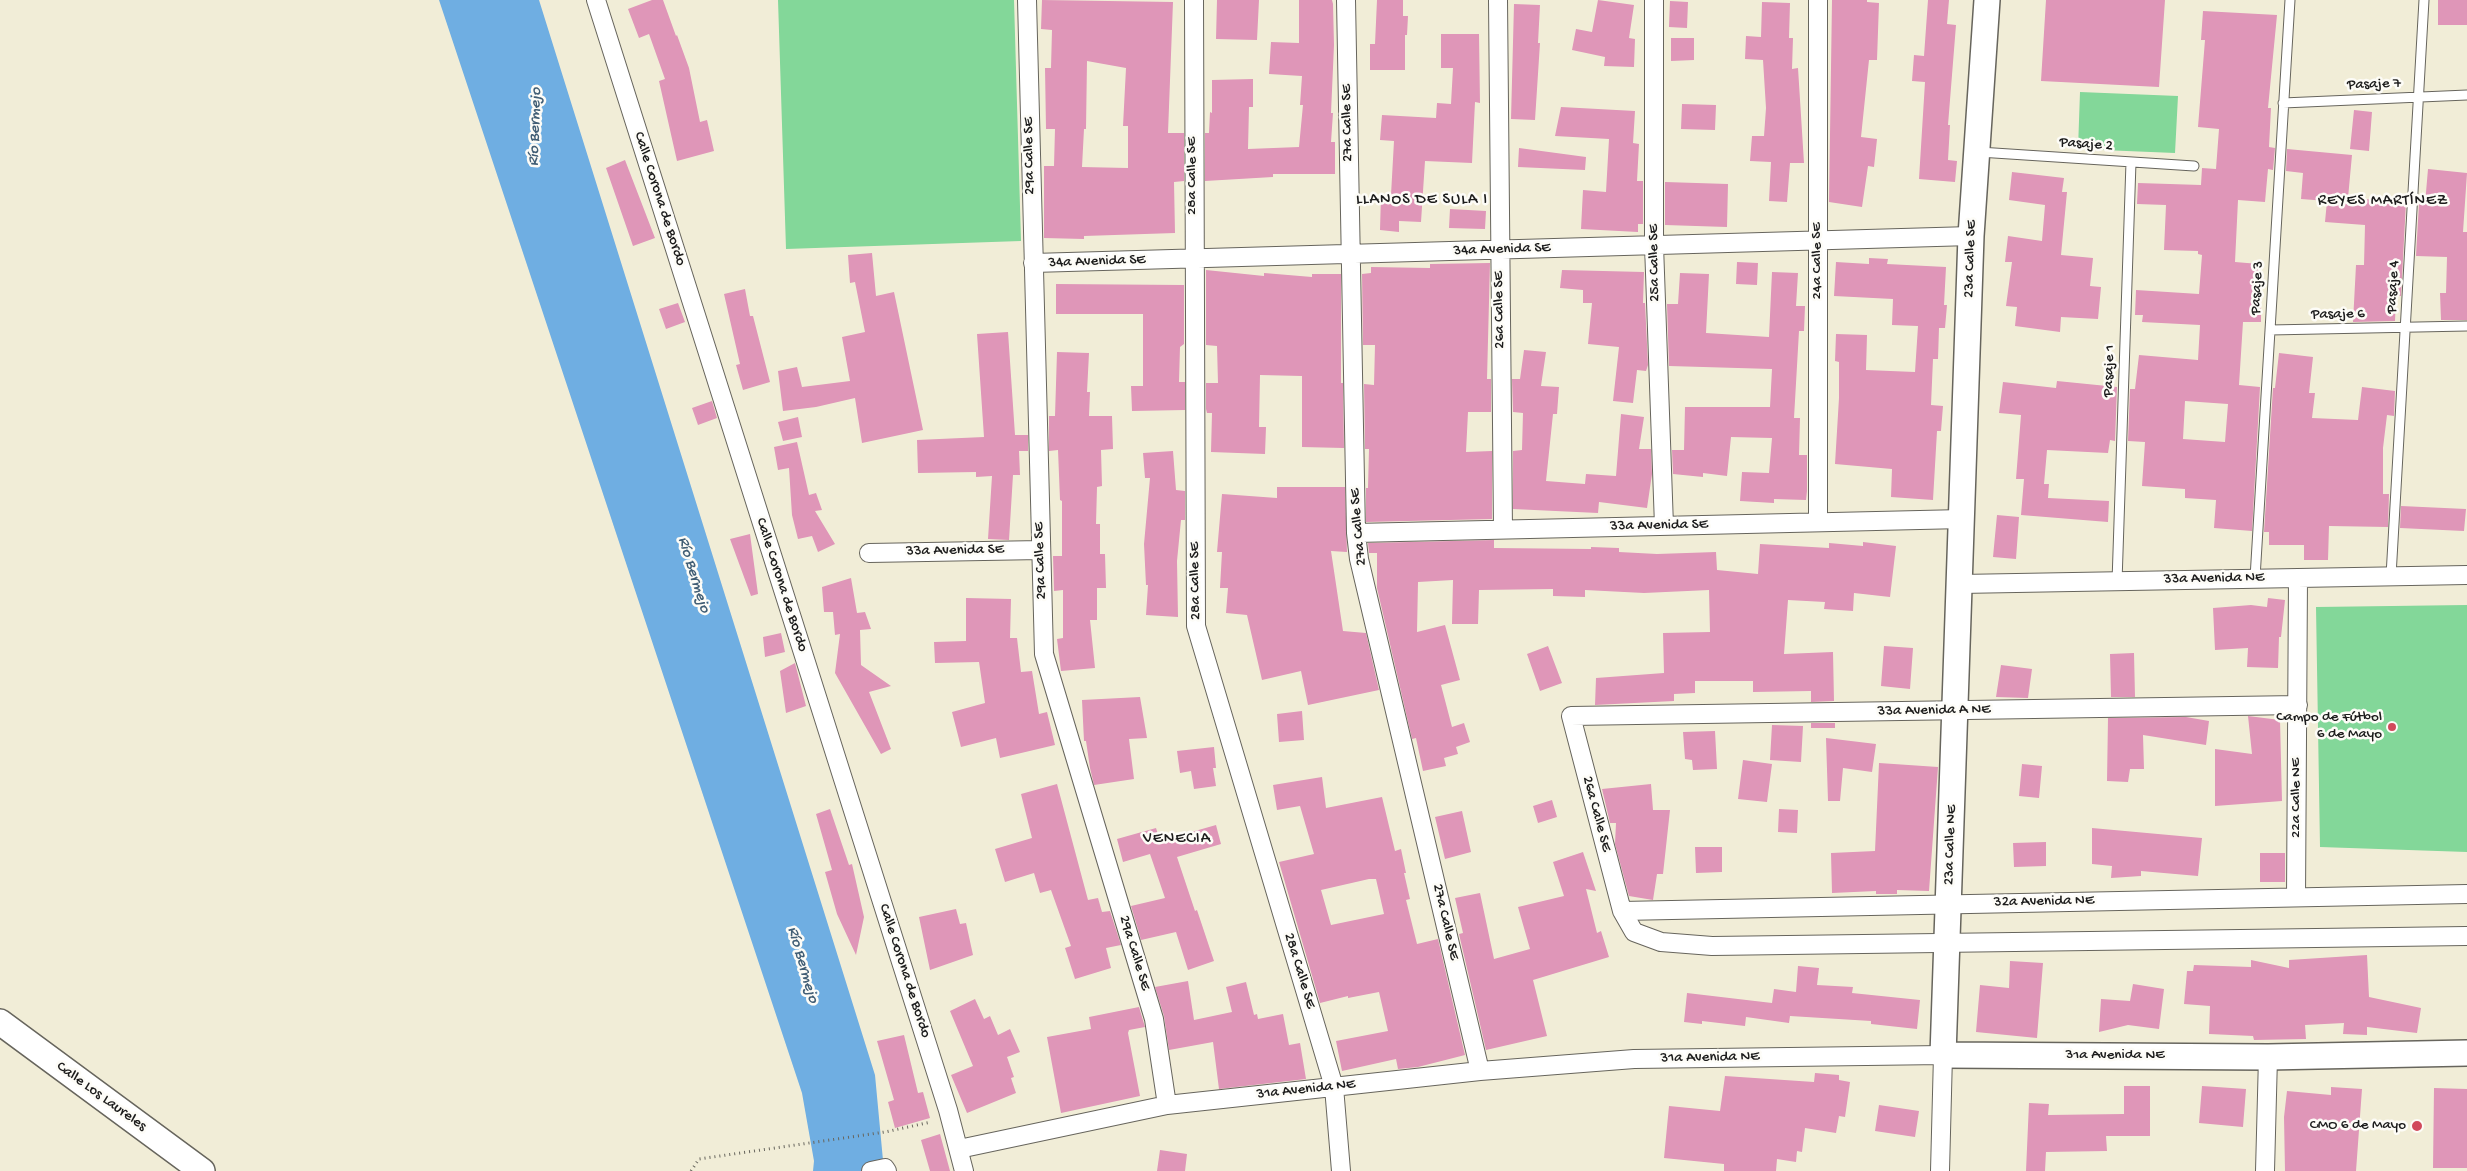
<!DOCTYPE html>
<html>
<head>
<meta charset="utf-8">
<style>
	body { margin:0 }
	canvas { display:block; background:#f1edd7 }
</style>
</head>
<body>
<canvas width="2467" height="1171"></canvas>
<script>
const ctx = document.querySelector('canvas').getContext('2d');
ctx.lineJoin = 'round';
function fill(path, color) { ctx.fillStyle = color; ctx.fill(path, 'evenodd'); }
const shape = rows => new Path2D(rows.map(r => 'M' + r).join(''));
function trace(path, color, width, dash) { ctx.strokeStyle = color; ctx.lineWidth = width; ctx.lineCap = dash ? 'butt' : 'round'; ctx.setLineDash(dash || []); ctx.stroke(path); }
function write(font, color, halo, rows, align = 'center') {
  ctx.font = font + ' "Gochi Hand",sans-serif'; ctx.lineWidth = 5; ctx.setLineDash([]); ctx.textBaseline = 'middle'; ctx.strokeStyle = halo; ctx.fillStyle = color; for (const [text, x, y, turn = 0] of rows) {
    ctx.save(); ctx.translate(x, y); ctx.rotate((+turn || 0) * Math.PI / 180); ctx.textAlign = isNaN(turn) ? turn : align; if (halo) ctx.strokeText(text, 0, 0); ctx.fillText(text, 0, 0); ctx.restore();
  }
}
fill(shape([
	[778,0,1014,0,1021,241,786,249],
	[2080,92,2178,96,2175,153,2078,149],
	[2467,605,2467,852,2320,847,2316,607]
]), '#83d799');
fill(shape([
	[439,0,539,0,875,1075,884,1171,813,1171,814,1161,802,1093]
]), '#6faee2');
fill(shape([
	[652,0,663,0,676,36,677,35,689,68,700,122,707,120,714,151,677,161,659,81,665,79,649,34,639,38,628,9],
	[1042,0,1173,2,1168,133,1184,133,1184,181,1174,182,1175,233,1084,236,1084,239,1044,238,1044,166,1054,166,1055,129,1046,129,1045,68,1051,68,1052,30,1041,29],
	[1087,61,1126,68,1123,126,1128,126,1128,168,1082,167,1084,129,1086,129],
	[1217,0,1259,0,1257,40,1216,39],
	[1299,0,1332,0,1333,4,1334,45,1331,113,1333,113,1331,142,1335,142,1335,174,1273,174,1273,177,1205,181,1205,133,1209,133,1210,112,1212,113,1212,80,1253,79,1253,107,1249,107,1248,149,1299,147,1303,105,1300,105,1302,76,1269,74,1271,42,1299,43],
	[1377,0,1403,0,1403,16,1408,16,1407,35,1405,35,1405,70,1370,70,1370,44,1375,44],
	[1598,0,1634,5,1629,38,1635,39,1634,67,1604,66,1605,57,1572,50,1576,29,1592,32],
	[1832,0,1867,0,1867,2,1879,3,1877,60,1869,60,1861,137,1877,139,1874,167,1868,166,1862,207,1829,202],
	[1928,0,1949,0,1947,24,1956,25,1948,125,1950,125,1948,160,1957,161,1955,182,1919,179,1925,82,1912,81,1914,55,1924,56],
	[2046,0,2165,0,2159,87,2041,81],
	[2438,0,2467,0,2467,25,2438,25],
	[1670,1,1688,2,1687,28,1669,27],
	[1762,2,1790,3,1789,38,1793,38,1792,69,1798,68,1804,163,1790,163,1787,202,1769,201,1771,162,1750,161,1752,136,1764,136,1766,108,1763,60,1745,59,1746,36,1761,37],
	[1514,4,1540,5,1538,43,1540,43,1535,120,1511,119],
	[2203,11,2277,15,2268,108,2271,108,2269,147,2275,148,2273,170,2268,169,2265,202,2238,200,2235,262,2259,264,2257,292,2261,292,2261,322,2243,322,2239,385,2260,387,2252,531,2214,528,2216,500,2185,498,2185,489,2142,486,2145,442,2128,441,2130,389,2135,389,2139,355,2198,360,2200,325,2142,322,2143,315,2135,315,2136,290,2199,294,2202,255,2198,254,2198,251,2164,250,2166,205,2137,204,2138,183,2201,185,2202,168,2216,169,2219,129,2198,127,2205,40,2201,40],
	[2185,401,2228,404,2225,442,2183,439],
	[1441,34,1479,34,1480,103,1475,102,1472,163,1425,161,1421,222,1399,221,1399,232,1380,230,1381,195,1391,195,1394,141,1380,140,1382,115,1436,118,1437,103,1451,104,1453,68,1441,68],
	[1671,38,1694,38,1694,60,1671,61],
	[1682,104,1716,105,1715,130,1681,129],
	[1561,107,1635,111,1633,143,1639,144,1637,181,1643,181,1643,224,1638,224,1638,232,1581,229,1583,190,1606,192,1609,139,1555,136],
	[2354,110,2372,112,2369,151,2350,149],
	[1519,148,1586,157,1585,170,1518,167],
	[2287,149,2352,155,2348,198,2406,202,2401,296,2396,296,2395,321,2353,322,2356,265,2364,265,2365,225,2325,222,2327,201,2301,199,2303,173,2286,171],
	[625,160,655,238,633,246,606,168],
	[2428,169,2467,173,2463,232,2467,232,2467,320,2441,320,2440,293,2446,293,2447,257,2416,256,2419,203,2425,204],
	[2012,172,2064,178,2062,192,2067,192,2061,255,2093,258,2090,286,2101,287,2098,319,2061,317,2060,332,2015,326,2017,307,2006,306,2012,262,2005,262,2008,236,2042,241,2045,205,2009,200],
	[1665,182,1728,184,1727,227,1665,225],
	[1450,209,1486,211,1485,229,1449,228],
	[872,253,876,296,894,292,923,430,862,443,855,398,816,407,783,411,778,371,797,367,802,387,850,381,842,337,865,332,855,282,850,283,848,255],
	[1869,258,1888,259,1887,264,1946,267,1944,305,1947,305,1945,328,1939,328,1938,359,1933,359,1931,405,1943,406,1941,431,1937,431,1933,500,1891,497,1892,469,1835,464,1839,398,1839,362,1835,361,1836,334,1867,335,1866,370,1915,372,1918,326,1892,325,1893,299,1834,296,1836,262,1869,264],
	[1737,262,1758,263,1757,285,1736,284],
	[1490,263,1487,379,1491,379,1491,412,1468,412,1466,452,1492,451,1492,519,1366,522,1366,488,1368,488,1369,449,1365,449,1364,384,1374,385,1375,345,1363,345,1362,274,1371,273,1371,267,1430,268,1430,264],
	[1206,270,1264,276,1264,273,1312,277,1312,274,1341,274,1341,383,1343,383,1344,448,1302,447,1302,376,1260,375,1259,427,1266,427,1265,454,1211,452,1212,413,1207,413,1206,409,1206,383,1218,383,1217,346,1206,345],
	[1562,270,1644,272,1643,303,1645,303,1648,365,1646,371,1637,370,1633,403,1613,401,1619,347,1588,344,1592,303,1583,303,1583,290,1560,288],
	[1772,272,1798,273,1796,306,1805,306,1804,331,1799,331,1794,418,1800,418,1799,455,1807,455,1807,491,1806,500,1774,499,1774,503,1740,501,1742,472,1769,473,1772,438,1731,437,1727,476,1703,473,1703,477,1673,474,1672,450,1684,450,1685,407,1770,407,1772,369,1669,366,1667,304,1678,304,1680,273,1709,274,1706,333,1769,337],
	[1056,284,1184,285,1184,344,1180,347,1179,382,1185,382,1185,410,1132,411,1131,386,1143,386,1143,314,1056,314],
	[745,289,750,316,753,316,770,382,743,390,736,365,740,364,724,294],
	[678,303,685,322,666,329,659,309],
	[1008,332,1015,435,1028,435,1028,451,1019,451,1020,475,1013,475,1009,540,988,539,992,476,976,477,976,472,918,473,917,440,984,437,977,334],
	[1524,350,1546,352,1541,386,1559,387,1557,414,1553,414,1546,481,1585,484,1586,474,1616,476,1621,414,1644,417,1639,449,1651,449,1652,474,1647,508,1599,502,1598,513,1513,509,1513,451,1522,450,1523,413,1513,412,1512,379,1520,379],
	[1057,352,1089,353,1087,392,1090,392,1089,416,1112,416,1113,449,1101,450,1102,486,1097,487,1096,524,1100,524,1100,554,1105,554,1106,588,1097,588,1097,620,1090,620,1095,668,1061,671,1057,639,1063,638,1063,590,1054,591,1053,556,1062,556,1062,501,1060,500,1058,450,1049,451,1049,416,1055,416],
	[2279,353,2313,357,2309,393,2315,393,2312,418,2358,420,2362,387,2395,391,2394,416,2387,415,2383,448,2383,494,2389,494,2388,527,2329,526,2328,560,2304,560,2304,545,2269,545,2269,532,2264,532,2273,388,2275,388],
	[2057,381,2117,387,2115,441,2110,440,2108,453,2047,450,2044,484,2049,484,2048,498,2109,501,2108,522,2021,515,2024,479,2016,479,2021,415,1999,413,2003,382,2056,388],
	[712,401,717,418,698,425,692,408],
	[798,417,802,437,783,441,778,422],
	[797,442,809,495,816,493,822,510,815,511,835,544,818,552,812,536,798,539,792,515,789,468,778,470,774,447],
	[1173,451,1176,490,1185,491,1185,520,1181,520,1177,561,1178,617,1146,615,1148,585,1146,585,1144,544,1150,478,1145,478,1143,453],
	[1277,487,1345,487,1347,552,1331,551,1343,631,1366,633,1379,690,1308,705,1301,671,1262,680,1247,615,1226,613,1228,588,1220,588,1222,552,1217,552,1222,494,1277,498],
	[2401,506,2466,509,2464,531,2400,528],
	[1997,515,2019,517,2016,559,1993,557],
	[750,534,758,594,751,596,730,539],
	[1494,540,1494,548,1591,549,1591,547,1619,548,1619,552,1657,554,1716,552,1717,570,1758,574,1760,544,1829,548,1829,543,1863,546,1863,542,1896,546,1890,597,1854,593,1853,611,1824,609,1825,602,1788,600,1784,654,1833,652,1834,701,1811,702,1811,691,1753,692,1753,681,1695,681,1695,693,1674,694,1674,701,1595,705,1596,678,1664,673,1663,633,1710,632,1709,590,1644,593,1585,590,1585,597,1553,596,1553,589,1479,590,1478,624,1452,624,1453,580,1418,582,1417,632,1445,625,1460,680,1441,685,1452,727,1464,723,1470,742,1456,747,1458,754,1444,758,1446,766,1423,771,1416,738,1412,739,1377,588,1377,553,1369,553,1368,543],
	[851,578,857,613,865,612,871,629,860,630,861,665,891,686,869,692,891,749,881,754,835,673,840,634,835,635,833,612,824,612,822,587],
	[966,598,1011,599,1010,638,1017,638,1021,672,1032,671,1039,714,1047,712,1055,745,1000,758,996,738,961,747,952,712,985,703,979,662,935,663,934,642,966,641],
	[2268,598,2285,600,2281,637,2279,637,2278,668,2247,667,2248,648,2215,650,2213,608,2251,605,2267,607],
	[781,633,785,652,765,657,763,637],
	[1548,646,1562,683,1540,691,1527,654],
	[1884,646,1913,648,1910,689,1881,686],
	[2134,653,2135,697,2111,697,2110,654],
	[795,663,806,706,786,713,780,671],
	[2001,665,2032,669,2028,698,1996,697],
	[1140,697,1147,738,1129,739,1134,779,1094,785,1090,768,1086,741,1084,741,1082,700],
	[1302,711,1304,740,1279,742,1277,714],
	[2248,716,2280,720,2282,801,2215,806,2215,749,2252,754],
	[2186,717,2209,721,2206,745,2143,735,2144,769,2130,769,2128,782,2107,781,2108,718],
	[1811,723,1835,723,1835,728,1811,728],
	[1772,725,1803,726,1801,762,1770,760],
	[1715,731,1717,769,1693,770,1692,760,1685,759,1683,732],
	[1826,738,1876,744,1872,772,1843,768,1840,801,1828,801],
	[1214,747,1216,768,1213,768,1216,786,1194,789,1191,771,1180,773,1177,751],
	[1743,760,1772,764,1767,802,1738,799],
	[1879,763,1938,767,1929,891,1897,890,1897,894,1876,894,1876,891,1832,893,1831,853,1875,851],
	[2022,764,2042,766,2039,798,2019,796],
	[1322,777,1326,808,1382,797,1395,851,1401,849,1406,873,1404,873,1410,899,1406,900,1417,944,1438,939,1465,1055,1418,1067,1398,1069,1396,1059,1342,1071,1336,1041,1388,1031,1379,992,1348,998,1348,996,1320,1003,1279,862,1314,854,1300,806,1277,810,1273,785],
	[1369,879,1376,879,1384,914,1331,925,1321,890],
	[1057,784,1088,900,1098,898,1102,912,1110,911,1121,945,1106,948,1111,968,1075,979,1065,948,1071,946,1051,890,1040,893,1034,873,1005,882,995,849,1032,838,1021,794],
	[1651,784,1653,810,1670,810,1663,874,1657,874,1653,900,1629,896,1615,844,1616,823,1610,823,1602,789],
	[1552,800,1557,817,1538,823,1533,806],
	[830,809,849,865,852,864,864,917,856,955,837,914,825,872,832,870,816,814],
	[1779,809,1798,810,1797,833,1778,832],
	[1462,811,1471,852,1445,859,1435,817],
	[1216,825,1221,844,1177,857,1195,911,1197,910,1214,961,1188,970,1176,932,1141,940,1131,906,1165,898,1150,854,1123,862,1117,839,1156,828,1160,841],
	[2092,828,2202,838,2198,876,2141,871,2141,876,2111,878,2112,866,2092,864],
	[2046,842,2046,866,2014,867,2013,843],
	[1695,847,1722,847,1722,872,1696,873],
	[1583,852,1596,891,1586,889,1597,933,1601,931,1609,957,1533,980,1547,1036,1486,1050,1459,934,1463,933,1455,898,1480,893,1494,959,1530,949,1518,907,1564,896,1553,862],
	[2260,853,2285,853,2285,882,2260,882],
	[956,909,960,924,966,923,973,955,930,970,919,917],
	[2367,955,2369,997,2421,1008,2417,1033,2367,1027,2367,1035,2343,1034,2344,1023,2305,1025,2306,1039,2254,1040,2253,1036,2209,1034,2210,1006,2184,1004,2187,971,2193,971,2194,965,2251,967,2251,960,2289,968,2289,960],
	[2010,961,2043,963,2037,1038,1976,1032,1980,985,2009,988],
	[1798,966,1819,968,1817,985,1853,987,1852,993,1920,1000,1917,1029,1871,1024,1871,1021,1790,1016,1789,1023,1746,1017,1745,1026,1702,1021,1702,1024,1684,1022,1687,993,1772,1003,1774,989,1796,992],
	[1188,981,1194,1020,1232,1012,1226,987,1246,982,1254,1015,1257,1014,1258,1019,1283,1014,1289,1045,1300,1043,1306,1079,1219,1089,1213,1042,1169,1050,1164,1016,1155,987],
	[2133,984,2164,989,2159,1029,2128,1025,2099,1032,2101,999,2130,1001],
	[975,999,984,1019,990,1016,998,1035,1010,1029,1020,1052,1007,1057,1014,1077,1011,1078,1016,1093,967,1113,951,1075,973,1066,950,1011],
	[1139,1007,1145,1027,1129,1030,1128,1033,1140,1096,1061,1113,1047,1037,1091,1029,1089,1017],
	[904,1035,918,1093,923,1092,930,1118,895,1128,888,1102,894,1100,877,1041],
	[1815,1073,1839,1075,1839,1080,1850,1082,1845,1117,1839,1116,1836,1133,1805,1128,1802,1152,1797,1151,1796,1162,1777,1159,1776,1171,1724,1171,1724,1164,1664,1158,1669,1106,1720,1111,1725,1076,1814,1082],
	[2124,1086,2150,1086,2150,1136,2106,1136,2107,1151,2046,1152,2045,1171,2026,1171,2029,1103,2049,1104,2048,1115,2124,1114],
	[2202,1086,2246,1089,2243,1127,2199,1123],
	[2331,1087,2362,1089,2356,1171,2285,1171,2284,1117,2287,1091,2331,1095],
	[2434,1088,2467,1089,2467,1168,2433,1168],
	[1879,1105,1919,1111,1915,1137,1875,1131],
	[940,1134,950,1171,930,1171,921,1140],
	[1160,1150,1187,1154,1185,1171,1157,1171]
]), '#df96b8');
const lane = shape([
	[2283,103,2467,95],
	[1979,152,2194,166],
	[2270,330,2467,326],
	[2391,576,2424,0],
	[2255,578,2290,0],
	[2117,582,2131,162]
]);
const street = shape([
	[596,0,948,1110,964,1171],
	[1027,0,1044,654,1154,1019,1167,1105],
	[1194,0,1196,626,1334,1087,1341,1171],
	[1346,0,1356,533,1359,559,1480,1071],
	[1498,0,1503,529],
	[1654,0,1654,245,1664,526],
	[1818,0,1818,522],
	[1033,263,1971,236],
	[1356,533,1963,519],
	[869,553,1041,550],
	[1960,584,2467,575],
	[2298,705,1571,716,1622,911,1634,932,1661,942,1712,946,2467,936],
	[2296,897,2298,578],
	[1622,911,2467,894],
	[959,1149,1167,1105,1480,1071,1634,1059,1943,1055,1940,1171],
	[871,1171,885,1168,887,1171],
	[2265,1171,2268,1057]
]);
const secondary = shape([
	[1987,0,1971,236,1943,1055,2268,1057,2467,1053],
	[0,1022,202,1171]
]);
trace(lane, '#67655d', 11);
trace(street, '#67655d', 20);
trace(secondary, '#67655d', 28);
trace(shape([
	[691,1171,699,1159,885,1132,931,1122]
]), '#67655d', 3, [1, 4]);
trace(lane, '#fff', 9);
trace(street, '#fff', 18);
trace(secondary, '#fff', 25);
for (const [x, y, r, color] of [
	[2392,727,5,"#d1495b"],
	[2417,1126,6,"#d1495b"]
]) { const dot = new Path2D(); dot.arc(x, y, r, 0, 2 * Math.PI); ctx.fillStyle = color; ctx.fill(dot); trace(dot, '#fdfcf7', 2); }
write('15px', '#1c1c1c', '#fdfcf7', [
	["Pasaje 7",2374,85,-2],
	["27a Calle SE",1348,123,-91],
	["Pasaje 2",2086,145,4],
	["29a Calle SE",1030,156,-91],
	["28a Calle SE",1193,176,-90],
	["Calle Corona de Bordo",659,199,72],
	["34a Avenida SE",1502,250,-2],
	["23a Calle SE",1971,259,-88],
	["24a Calle SE",1818,261,-90],
	["34a Avenida SE",1097,262,-2],
	["25a Calle SE",1655,263,-91],
	["Pasaje 4",2394,287,-87],
	["Pasaje 3",2258,288,-87],
	["26a Calle SE",1500,310,-91],
	["Pasaje 6",2338,315,-1],
	["Pasaje 1",2110,371,-88],
	["33a Avenida SE",1659,526,-1],
	["27a Calle SE",1359,527,-95],
	["33a Avenida SE",955,551,-1],
	["29a Calle SE",1041,561,-92],
	["33a Avenida NE",2214,579,-1],
	["28a Calle SE",1196,581,-91],
	["Calle Corona de Bordo",781,585,72],
	["33a Avenida A NE",1934,711,-1],
	["22a Calle NE",2297,798,-90],
	["26a Calle SE",1596,814,75],
	["23a Calle NE",1951,845,-88],
	["32a Avenida NE",2044,902,-1],
	["27a Calle SE",1445,922,77],
	["29a Calle SE",1134,953,73],
	["Calle Corona de Bordo",904,971,72],
	["28a Calle SE",1299,971,73],
	["31a Avenida NE",2115,1056],
	["31a Avenida NE",1710,1058,-1],
	["31a Avenida NE",1306,1090,-6],
	["Calle Los Laureles",101,1097,36]
]);
write('15px', '#1c1c1c', '#fdfcf7', [
	["Campo de Fútbol",2382,718],
	["6 de Mayo",2382,735],
	["CMO 6 de Mayo",2406,1126]
], 'right');
write('italic 16px', '#415e75', '#fdfcf7', [
	["Río Bermejo",536,127,-88],
	["Río Bermejo",693,575,73],
	["Río Bermejo",802,965,74]
]);
ctx.letterSpacing = '1px';
write('16px', '#1c1c1c', '#fdfcf7', [
	["LLANOS DE SULA I",1422,201],
	["REYES MARTÍNEZ",2383,202],
	["VENECIA",1177,840]
]);
ctx.letterSpacing = '0px';
</script>
</body>
</html>
